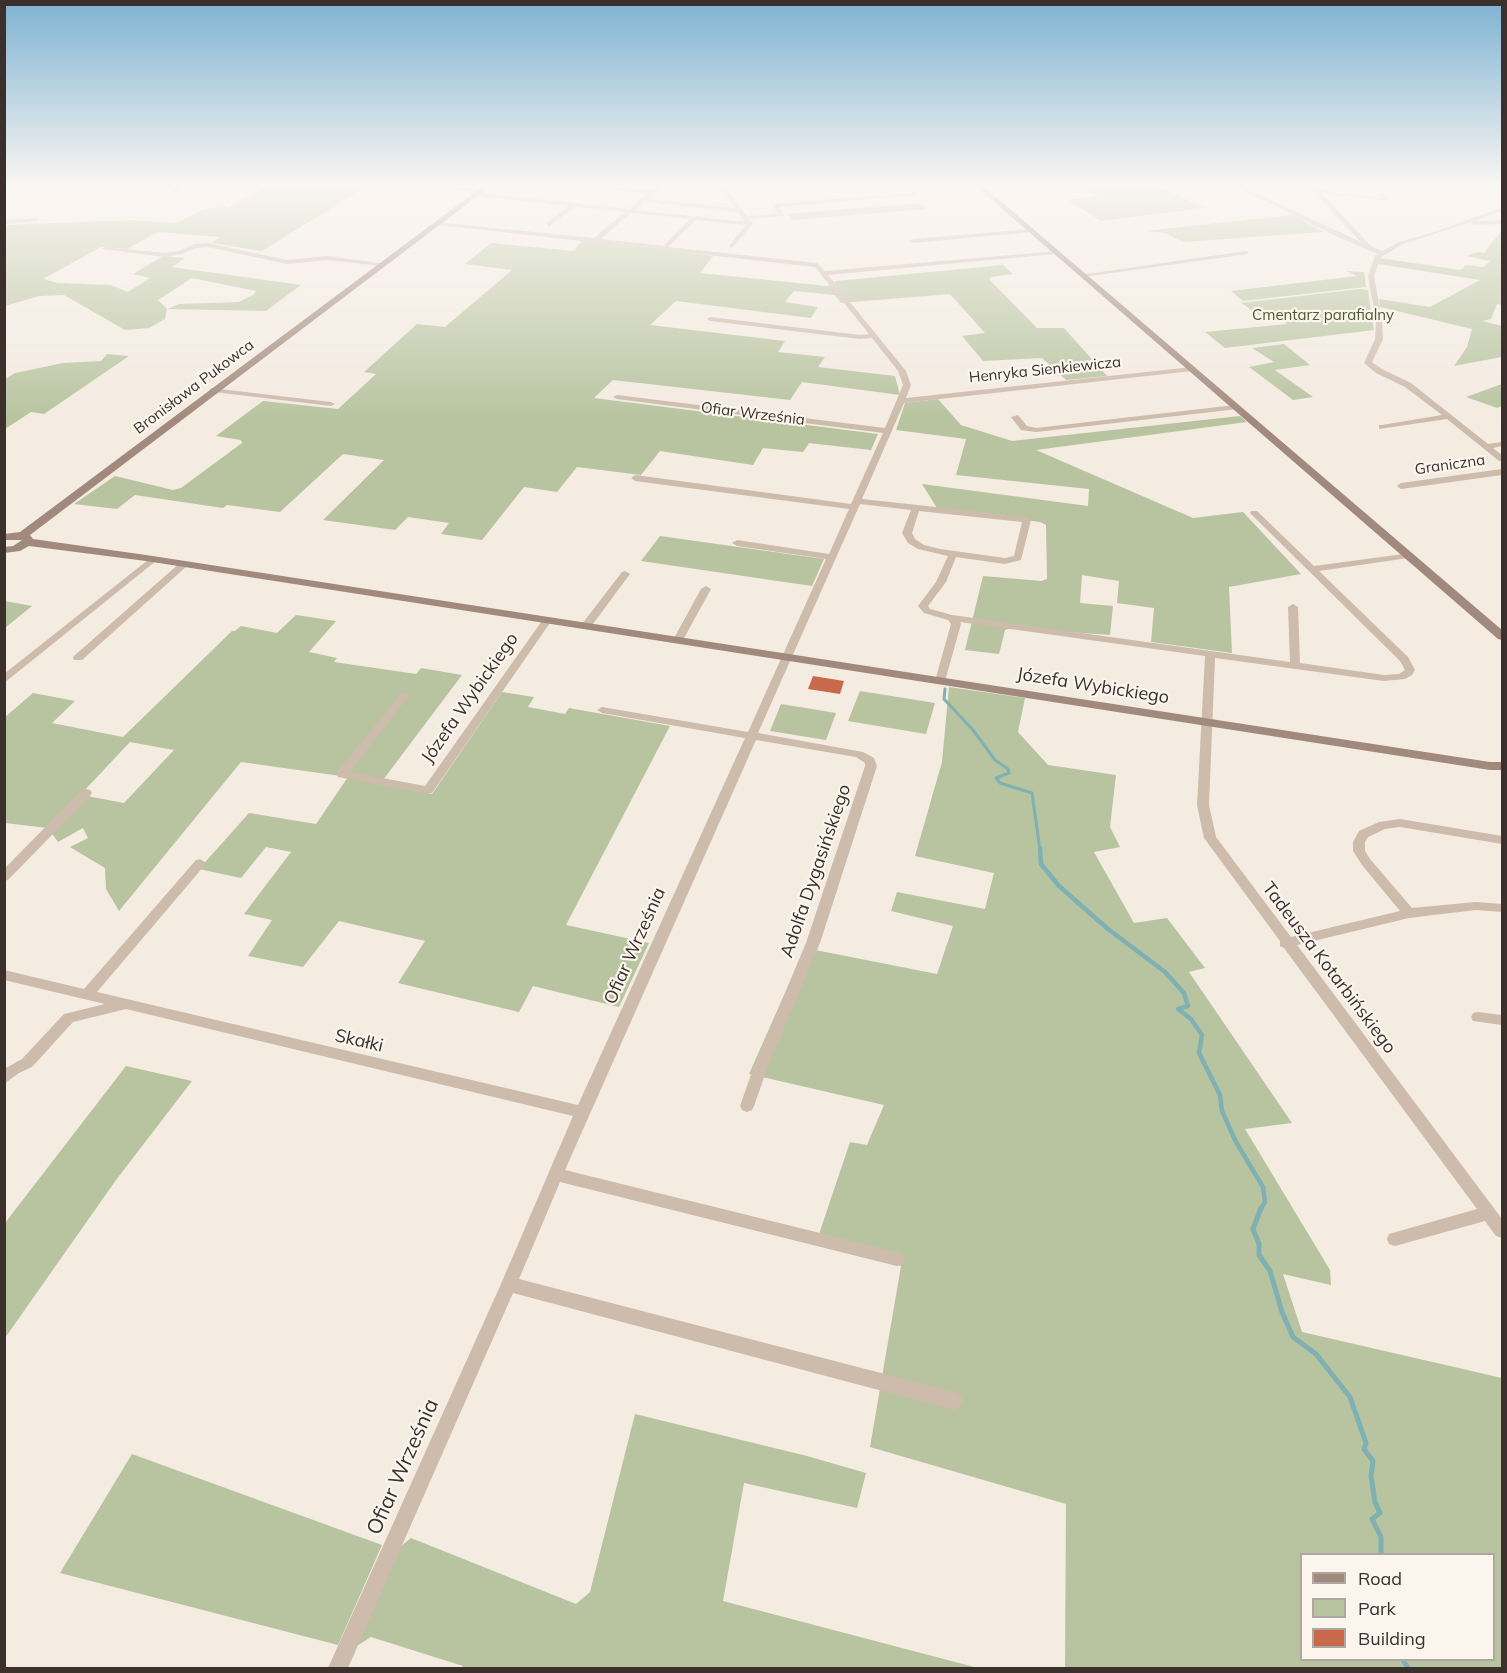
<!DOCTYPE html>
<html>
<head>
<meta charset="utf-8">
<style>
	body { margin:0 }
	#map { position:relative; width:1507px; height:1673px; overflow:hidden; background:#f4ebe1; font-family:Mulish,sans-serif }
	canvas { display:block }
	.frame { position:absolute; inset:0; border:6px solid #3b302b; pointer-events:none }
	.legend { position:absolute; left:1300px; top:1553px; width:195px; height:108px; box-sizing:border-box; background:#fbf5ee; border:2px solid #aea6a0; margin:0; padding:8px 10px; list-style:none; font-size:18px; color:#3b302b }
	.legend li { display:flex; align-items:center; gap:12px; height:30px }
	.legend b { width:30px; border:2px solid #aea6a0 }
</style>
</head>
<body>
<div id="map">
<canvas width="1507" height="1673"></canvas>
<div class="frame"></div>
<ul class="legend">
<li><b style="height:8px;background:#a18a7d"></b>Road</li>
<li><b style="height:16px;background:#b8c4a0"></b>Park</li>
<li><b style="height:16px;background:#c8694b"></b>Building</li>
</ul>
</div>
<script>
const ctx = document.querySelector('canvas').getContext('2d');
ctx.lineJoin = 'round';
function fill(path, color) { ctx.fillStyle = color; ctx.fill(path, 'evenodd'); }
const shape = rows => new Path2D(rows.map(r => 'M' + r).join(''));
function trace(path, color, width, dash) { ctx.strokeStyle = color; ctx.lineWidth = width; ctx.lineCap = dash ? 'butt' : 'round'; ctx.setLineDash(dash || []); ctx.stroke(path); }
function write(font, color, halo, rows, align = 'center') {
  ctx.font = font + ' Mulish,sans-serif'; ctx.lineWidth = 4.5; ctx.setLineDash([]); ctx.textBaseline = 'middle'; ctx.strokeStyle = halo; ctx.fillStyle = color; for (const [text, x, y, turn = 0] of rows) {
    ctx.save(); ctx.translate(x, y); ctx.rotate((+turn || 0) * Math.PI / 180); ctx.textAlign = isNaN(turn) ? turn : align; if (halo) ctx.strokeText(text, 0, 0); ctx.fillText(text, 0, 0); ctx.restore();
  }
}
fill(shape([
	[268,186,367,186,262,251,211,243,220,237,158,232,127,249,101,247,43,279,58,283,111,285,128,292,150,278,133,274,163,256,185,258,172,267,301,285,266,311,167,309,165,319,149,328,125,330,64,295,39,296,5,306,4,225,131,220,176,223,202,210,223,206,228,208],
	[192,278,256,291,254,294,239,302,179,304,167,309,158,300],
	[1078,186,1158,186,1205,208,1101,221,1068,200,1098,196],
	[920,203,927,209,794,220,787,214],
	[1293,215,1324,232,1183,242,1165,233,1144,231],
	[1502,230,1502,305,1497,304,1491,319,1482,321,1502,326,1502,357,1454,366,1467,347,1472,329,1380,307,1379,299,1430,307,1480,280,1378,264,1380,258,1461,270,1466,265,1483,267,1490,261,1467,256,1477,252,1484,253],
	[582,240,713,256,700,273,827,286,836,281,1003,265,1013,274,991,277,989,279,1037,328,1064,328,1107,376,1066,380,1042,358,983,361,962,336,985,333,950,294,841,303,835,295,794,291,785,302,818,307,811,318,676,301,650,325,785,341,778,352,825,357,818,367,895,376,900,395,802,382,790,400,613,380,594,398,878,434,871,450,809,443,803,452,763,448,753,465,660,451,641,475,577,467,557,492,524,487,482,540,441,534,449,523,408,517,395,530,323,520,384,460,343,454,280,512,227,505,223,508,135,495,117,509,74,504,115,476,173,490,181,488,242,443,241,440,216,436,263,401,338,409,376,374,364,372,417,324,445,327,512,270,465,264,491,243,574,251],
	[1346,271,1364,272,1366,287,1243,301,1231,291,1357,276],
	[1360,289,1368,290,1374,330,1225,348,1205,332,1287,324,1274,314,1259,315,1241,303],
	[1284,344,1310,365,1275,370,1313,397,1293,400,1249,367,1274,362,1252,348],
	[107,354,129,356,44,414,31,412,5,429,5,379,15,373,63,363,101,361],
	[1502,384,1502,406,1497,408,1466,397],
	[938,399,961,425,1012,441,1240,416,1247,422,1036,450,1193,518,1243,512,1301,574,1229,587,1232,653,1151,642,1154,608,1117,603,1119,581,1082,575,1080,603,1113,606,1110,635,1012,628,1005,630,999,654,965,650,983,576,1041,581,1047,579,1046,525,1040,522,937,508,922,484,1088,506,1089,489,956,475,966,439,896,430,905,403],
	[660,536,824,559,812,586,641,561],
	[5,601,32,606,5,628],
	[296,615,336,621,309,652,337,658,334,662,416,674,421,668,462,675,380,784,432,794,502,692,534,697,528,707,565,714,569,708,670,726,566,925,649,943,619,1007,533,986,519,1012,398,983,425,941,339,921,303,967,248,956,272,920,244,914,291,852,266,847,241,878,199,869,249,813,316,824,348,777,241,762,119,911,106,889,105,868,70,847,88,838,83,828,58,842,48,828,5,823,4,718,33,693,75,701,52,723,123,737,232,631,235,631,241,626,277,633],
	[130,742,174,750,124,803,87,796,84,791],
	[949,687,1025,698,1018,732,1048,765,1116,775,1110,827,1120,847,1094,852,1134,923,1167,918,1205,968,1189,972,1292,1123,1245,1129,1330,1270,1331,1285,1283,1274,1302,1332,1502,1378,1502,1668,1065,1668,1066,1504,870,1447,901,1266,816,1243,850,1142,867,1145,884,1105,749,1074,805,948,937,974,953,926,891,911,897,892,985,909,994,873,915,856,942,762],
	[1302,1554,1494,1554,1494,1660,1302,1660],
	[860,691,935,703,926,734,848,721],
	[781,704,836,713,826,740,770,731],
	[126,1066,192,1081,116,1180,5,1338,5,1223],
	[635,1414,807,1456,866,1473,857,1508,744,1483,723,1601,978,1668,462,1668,463,1666,371,1637,352,1649,396,1550,411,1538,576,1604,590,1592],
	[132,1454,382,1545,338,1645,60,1573]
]), '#b8c4a0');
trace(shape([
	[945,689,944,699,973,730,995,760,1008,769,1009,773,996,778,1000,783,1032,793,1040,850]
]), '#7fb0b2', 3);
trace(shape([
	[1040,848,1041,864,1059,886,1108,929,1165,972,1184,993,1188,1006,1178,1009,1191,1019,1202,1035,1199,1053,1220,1095,1222,1111,1236,1142,1263,1187,1265,1202,1260,1210]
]), '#7fb0b2', 4.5);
trace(shape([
	[1261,1208,1253,1229,1259,1244,1259,1255,1270,1271,1282,1312,1293,1337,1316,1354,1350,1397,1366,1443,1364,1449,1373,1461,1371,1476,1375,1502,1380,1513,1372,1519,1381,1537,1381,1554],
	[1403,1660,1408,1668]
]), '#7fb0b2', 5);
fill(shape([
	[813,676,844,681,840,694,808,689]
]), '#c8694b');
fill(shape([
	[168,186,174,186,179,189,178,194,174,194,174,191,168,186],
	[415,186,480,189,483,191,480,193,629,209,646,194,587,186,602,186,650,191,656,186,662,186,648,199,735,208,722,191,692,186,709,186,726,188,747,216,778,214,773,206,776,204,916,192,918,195,780,207,784,216,750,219,753,224,732,248,729,246,746,225,696,220,668,247,817,263,825,271,1058,251,1059,252,1056,254,828,275,906,371,911,385,906,398,1192,367,1196,369,1192,371,904,403,862,499,1027,517,1031,520,1021,560,1005,564,956,557,946,582,928,606,930,609,952,615,1290,662,1288,607,1293,604,1298,607,1300,663,1384,675,1399,674,1405,670,1400,661,1250,513,1251,511,1257,511,1314,566,1411,553,1413,555,1408,558,1319,571,1408,657,1415,670,1412,675,1405,679,1384,681,1215,658,1209,805,1216,837,1291,937,1400,911,1362,865,1353,851,1353,842,1359,831,1379,822,1400,819,1502,836,1502,844,1400,827,1385,829,1368,837,1365,842,1365,851,1370,859,1412,908,1476,902,1502,904,1502,912,1476,910,1409,918,1297,945,1502,1219,1502,1238,1496,1236,1485,1221,1395,1246,1389,1244,1387,1239,1389,1234,1477,1209,1284,948,1280,946,1280,941,1204,838,1197,805,1205,656,960,622,961,624,945,681,940,684,936,683,935,681,951,624,948,620,924,613,918,606,936,582,948,556,918,549,908,543,902,533,911,510,860,504,758,733,863,752,874,758,877,766,820,943,767,1069,754,1106,752,1110,747,1112,742,1110,740,1106,753,1069,806,943,865,766,865,763,856,757,756,740,565,1170,897,1252,903,1254,905,1259,903,1264,897,1266,560,1182,519,1279,954,1392,960,1395,963,1401,960,1407,954,1410,513,1293,348,1668,328,1668,501,1284,573,1116,126,1009,73,1022,32,1067,19,1073,4,1084,4,1069,22,1059,64,1014,105,1004,4,980,4,970,84,989,196,860,200,859,206,863,204,866,97,992,578,1105,745,738,602,713,597,710,602,707,748,732,826,559,737,546,732,543,737,540,829,554,849,509,635,481,631,478,635,475,851,504,883,433,617,399,613,397,617,395,885,428,903,385,898,371,872,338,860,339,710,321,707,319,710,317,860,335,869,334,815,267,438,225,436,222,594,238,625,212,575,207,549,226,547,223,568,206,476,196,473,194,476,192,415,186],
	[644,202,738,212,745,222,635,210,644,202],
	[631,213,690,219,665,244,665,246,601,239,631,213],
	[919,511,1022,522,1014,556,1005,558,940,549,924,545,915,539,912,533,919,511],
	[1234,186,1241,186,1361,242,1308,186,1314,186,1318,190,1382,198,1379,194,1384,193,1388,201,1322,194,1371,246,1382,251,1399,242,1438,231,1502,207,1502,211,1475,221,1502,220,1502,224,1474,225,1471,222,1403,244,1381,257,1374,276,1382,321,1383,339,1372,362,1382,369,1411,383,1488,444,1502,442,1502,446,1493,448,1502,455,1502,461,1499,461,1447,419,1379,429,1379,425,1382,425,1442,415,1405,387,1376,373,1364,363,1375,339,1376,321,1368,276,1375,256,1378,254,1340,238,1234,186],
	[38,218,36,221,4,224,4,220,38,218],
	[1032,229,1034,232,913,243,910,241,913,239,1032,229],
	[208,243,287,260,327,256,386,264,383,266,327,260,287,264,208,247,196,248,182,254,165,257,102,249,105,247,165,253,179,251,195,244,208,243],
	[1246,251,1248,252,1248,254,1083,277,1080,275,1246,251],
	[211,388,331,402,335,404,331,406,214,392,210,390,211,388],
	[1235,405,1239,407,1238,409,1036,432,1021,430,1011,417,1018,415,1027,426,1036,428,1235,405],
	[1502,469,1502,475,1401,489,1397,486,1401,483,1502,469],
	[153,556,158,559,156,561,4,683,4,674,153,556],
	[184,561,187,562,187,566,82,660,74,660,73,658,74,656,181,562,184,561],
	[625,571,630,574,590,628,582,628,582,624,622,572,625,571],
	[706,586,711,589,683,640,682,642,674,642,673,640,701,589,706,586],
	[547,617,552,620,432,793,428,794,338,777,336,774,338,771,401,693,405,692,410,695,350,772,425,786,544,618,547,617],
	[86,789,90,790,92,793,90,796,8,880,4,881,4,869,82,790,86,789],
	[1478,1012,1502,1015,1502,1025,1473,1021,1471,1017,1473,1013,1478,1012]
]), '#cdbbac');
fill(shape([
	[483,186,491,186,30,535,33,539,146,555,1490,762,1502,762,1502,770,1490,770,146,561,29,546,20,551,4,553,4,547,13,546,22,540,4,540,4,534,20,532,483,186],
	[976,186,983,186,1502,630,1502,640,1498,639,976,186]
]), '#a18a7d');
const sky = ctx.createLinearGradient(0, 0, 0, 420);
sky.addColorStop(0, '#7eb2d2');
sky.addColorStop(0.44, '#faf6f2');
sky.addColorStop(1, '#faf6f200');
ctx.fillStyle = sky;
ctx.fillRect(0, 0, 1507, 420);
write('15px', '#4a5a2e', '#fbf5ee', [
	["Cmentarz parafialny",1323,315]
]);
write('15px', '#3b302b', '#fbf5ee', [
	["Henryka Sienkiewicza",1045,370,-6],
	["Bronisława Pukowca",194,387,-37],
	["Ofiar Września",753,414,7],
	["Graniczna",1450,465,-8]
]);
write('18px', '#3b302b', '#fbf5ee', [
	["Józefa Wybickiego",1093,686,9],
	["Józefa Wybickiego",470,698,-55],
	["Adolfa Dygasińskiego",816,871,-71],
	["Ofiar Września",635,946,-66],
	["Tadeusza Kotarbińskiego",1329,968,53],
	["Skałki",359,1041,13]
]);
write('21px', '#3b302b', '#fbf5ee', [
	["Ofiar Września",403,1467,-66]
]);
</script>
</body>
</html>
